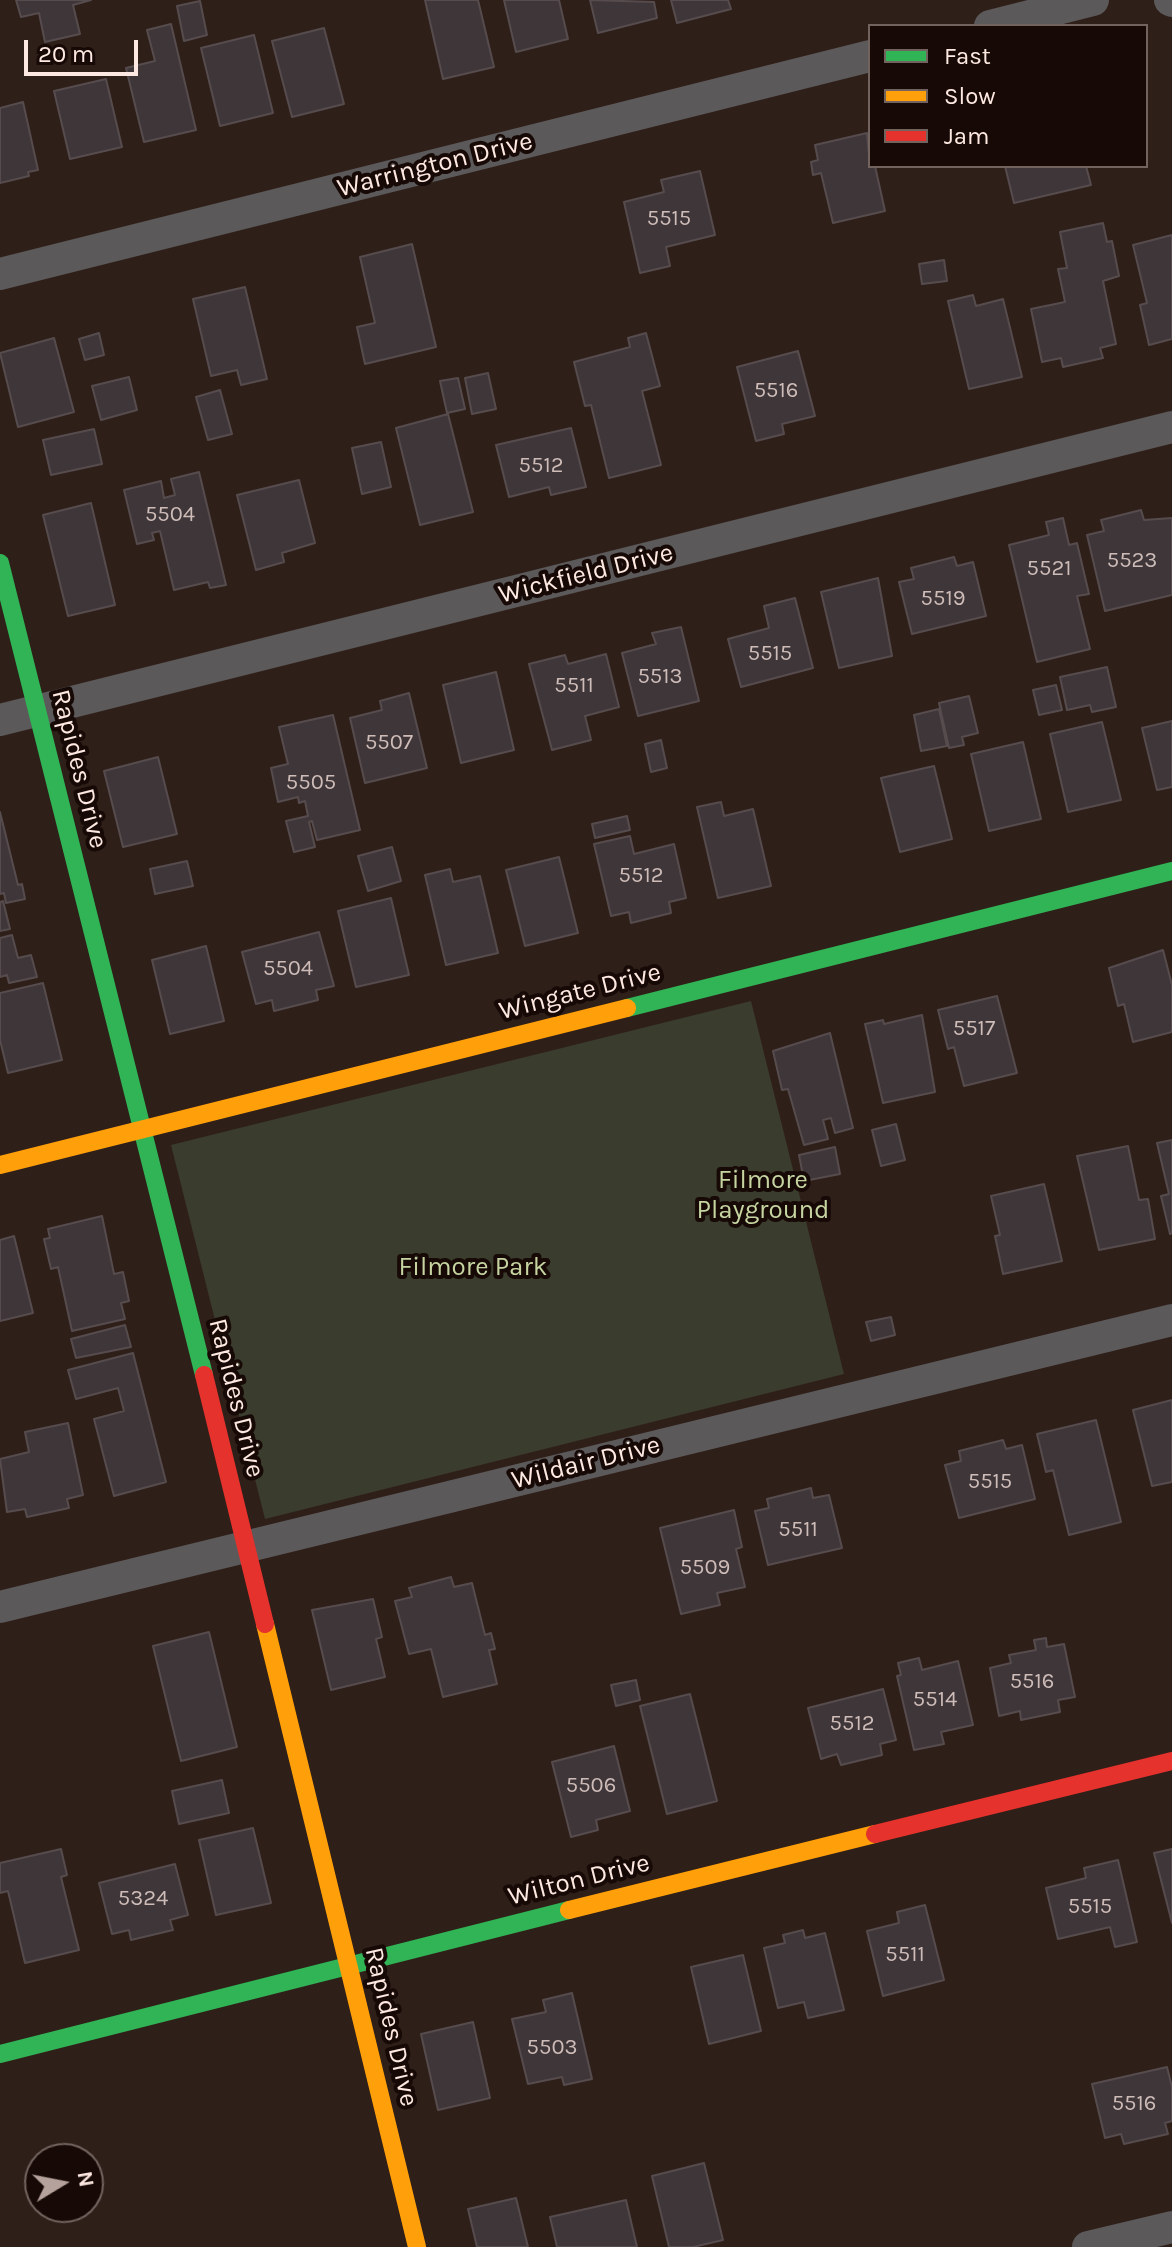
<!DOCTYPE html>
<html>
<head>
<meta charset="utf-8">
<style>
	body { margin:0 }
	#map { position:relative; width:1172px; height:2247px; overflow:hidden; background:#2f1f19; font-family:Karla,sans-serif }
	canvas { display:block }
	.legend { position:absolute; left:868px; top:24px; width:280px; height:144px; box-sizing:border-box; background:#160906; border:2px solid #73635e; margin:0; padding:10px 14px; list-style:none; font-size:24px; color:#fee9e2 }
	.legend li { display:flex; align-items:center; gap:16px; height:40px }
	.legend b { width:40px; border:2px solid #73635e }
	.north { position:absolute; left:24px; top:2143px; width:80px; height:80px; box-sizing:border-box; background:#160906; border:2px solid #73635e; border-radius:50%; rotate:80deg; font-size:22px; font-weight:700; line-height:32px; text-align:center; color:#fee9e2 }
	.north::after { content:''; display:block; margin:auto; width:28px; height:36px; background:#b6a29c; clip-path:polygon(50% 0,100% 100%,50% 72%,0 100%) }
	.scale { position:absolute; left:24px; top:40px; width:114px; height:36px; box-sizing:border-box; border:4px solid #fee9e2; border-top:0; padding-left:10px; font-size:24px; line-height:28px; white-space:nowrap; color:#fee9e2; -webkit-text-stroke:6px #160906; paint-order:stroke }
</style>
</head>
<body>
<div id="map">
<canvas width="1172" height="2247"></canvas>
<ul class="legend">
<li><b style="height:10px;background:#30b455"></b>Fast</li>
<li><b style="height:10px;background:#ff9f0a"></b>Slow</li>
<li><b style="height:10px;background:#e5322d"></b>Jam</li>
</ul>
<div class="north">N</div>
<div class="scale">20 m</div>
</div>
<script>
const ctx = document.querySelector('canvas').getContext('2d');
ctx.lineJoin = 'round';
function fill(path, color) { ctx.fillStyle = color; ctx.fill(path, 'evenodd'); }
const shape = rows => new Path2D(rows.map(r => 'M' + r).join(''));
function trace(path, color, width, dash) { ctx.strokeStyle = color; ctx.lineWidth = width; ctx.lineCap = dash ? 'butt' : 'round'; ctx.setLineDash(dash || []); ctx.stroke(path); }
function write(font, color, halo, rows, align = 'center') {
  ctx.font = font + ' Karla,sans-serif'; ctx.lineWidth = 8; ctx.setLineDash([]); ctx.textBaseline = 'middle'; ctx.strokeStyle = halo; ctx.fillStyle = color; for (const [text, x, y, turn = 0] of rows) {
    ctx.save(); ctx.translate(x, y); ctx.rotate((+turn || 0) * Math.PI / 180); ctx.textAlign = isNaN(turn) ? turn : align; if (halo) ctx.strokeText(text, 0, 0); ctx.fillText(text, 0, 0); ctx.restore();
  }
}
fill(shape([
	[751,1001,844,1374,265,1519,171,1145]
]), '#3a3c2e');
const building = shape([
	[16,0,91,0,73,5,80,34,45,42,39,13,21,17,16,0],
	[425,0,478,0,494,67,443,79,425,0],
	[504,0,559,0,568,39,516,52,504,0],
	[590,0,654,2,657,18,598,33,590,0],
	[671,0,728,0,731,9,677,23,671,0],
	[200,1,207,35,184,41,177,6,200,1],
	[171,24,196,130,144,142,126,68,155,61,147,30,171,24],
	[324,28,344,104,292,117,272,41,324,28],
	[254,35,273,113,220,126,201,48,254,35],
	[106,79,122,147,70,159,54,91,106,79],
	[23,102,38,170,28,172,29,176,0,183,0,108,23,102],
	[867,133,870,166,875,166,885,211,833,223,821,173,813,175,811,162,818,160,815,145,867,133],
	[1005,166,1086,166,1091,185,1014,203,1005,166],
	[700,171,715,235,666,247,670,266,640,273,624,202,664,192,661,180,700,171],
	[1103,223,1107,242,1112,241,1119,276,1103,281,1116,344,1100,348,1103,358,1063,367,1061,358,1042,362,1031,309,1065,302,1058,269,1067,268,1060,232,1103,223],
	[1172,235,1172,339,1149,345,1140,305,1147,303,1133,245,1172,235],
	[412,244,436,347,365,364,357,327,375,323,360,257,412,244],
	[944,260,947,281,922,284,919,264,944,260],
	[245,287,267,379,241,385,237,370,211,376,193,299,245,287],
	[973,295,976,306,1003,299,1022,377,969,389,948,301,973,295],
	[99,333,104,355,85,360,79,339,99,333],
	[646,333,660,386,642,391,661,465,609,478,591,405,585,406,574,362,630,347,628,338,646,333],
	[54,338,74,412,18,427,0,353,54,338],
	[798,351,815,416,782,424,784,434,756,441,737,367,798,351],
	[488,373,496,409,472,414,465,378,488,373],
	[129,377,137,410,101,420,92,386,129,377],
	[458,378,465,409,447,413,440,381,458,378],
	[220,390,232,434,208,440,196,397,220,390],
	[448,414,473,512,420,525,396,428,448,414],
	[571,428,586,487,551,495,549,487,509,497,496,445,571,428],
	[94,429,102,464,51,475,43,440,94,429],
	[381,442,391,487,362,494,352,448,381,442],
	[199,472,226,585,210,588,208,582,174,590,160,531,152,533,154,540,137,544,124,490,161,481,164,498,175,495,171,479,199,472],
	[299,480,315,543,282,553,284,562,256,570,237,495,299,480],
	[91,503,115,605,68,616,43,515,91,503],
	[1141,510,1144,520,1172,518,1172,595,1105,611,1087,535,1104,531,1101,520,1141,510],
	[1063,518,1069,545,1077,543,1089,594,1077,596,1090,649,1037,662,1009,545,1049,535,1046,522,1063,518],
	[954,557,957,566,973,562,986,616,912,634,899,582,914,579,911,568,954,557],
	[878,578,892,656,839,668,821,592,878,578],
	[795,598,813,668,741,687,728,639,769,628,764,606,795,598],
	[681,627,699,701,638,716,622,653,656,644,652,633,681,627],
	[606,654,619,707,585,716,591,740,552,750,529,664,565,655,568,664,606,654],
	[1107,667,1116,707,1092,712,1090,705,1067,710,1060,677,1107,667],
	[496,672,514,750,461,763,443,685,496,672],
	[1056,685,1062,710,1039,715,1033,690,1056,685],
	[409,693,427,768,365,783,350,718,382,710,380,701,409,693],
	[969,696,978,733,962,737,964,745,949,748,939,703,969,696],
	[939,709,947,746,921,751,914,715,939,709],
	[333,715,360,830,317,840,312,821,309,822,315,847,294,852,286,821,308,816,305,801,299,803,298,797,278,802,271,768,288,764,279,727,333,715],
	[1172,721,1172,787,1157,790,1142,728,1172,721],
	[1102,722,1121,800,1068,812,1050,734,1102,722],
	[661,740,667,768,651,772,645,744,661,740],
	[1023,742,1041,819,989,831,971,754,1023,742],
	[158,757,177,834,123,847,104,771,158,757],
	[934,766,952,839,900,852,881,778,934,766],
	[721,802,724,816,753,809,771,886,718,898,697,807,721,802],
	[0,812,18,885,22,884,25,899,6,903,4,893,0,894,0,812],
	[627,816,630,830,595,838,592,824,627,816],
	[630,836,634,854,674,844,686,898,669,902,671,913,631,923,629,912,611,916,594,844,630,836],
	[392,847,401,881,368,891,358,856,392,847],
	[559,857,578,933,525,946,506,870,559,857],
	[187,861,193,886,155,894,150,869,187,861],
	[450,869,453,882,480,876,498,953,446,965,425,875,450,869],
	[391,898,409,975,356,987,338,911,391,898],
	[3,901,10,929,0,931,0,902,3,901],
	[319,932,334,986,316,990,318,1000,274,1011,272,1000,256,1004,242,952,319,932],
	[12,935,18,958,31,955,37,977,9,983,7,975,0,977,0,938,12,935],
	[206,946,224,1021,170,1034,152,960,206,946],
	[1163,950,1172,985,1172,1032,1133,1042,1124,1004,1118,1006,1109,968,1163,950],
	[43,983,62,1060,8,1073,0,1040,0,993,43,983],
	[997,996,1017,1073,964,1086,954,1047,948,1049,938,1010,997,996],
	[922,1015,935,1092,883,1103,865,1024,883,1020,884,1024,922,1015],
	[830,1033,853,1128,835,1133,831,1118,823,1120,828,1139,804,1145,788,1089,782,1090,773,1051,830,1033],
	[896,1124,905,1160,881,1166,872,1130,896,1124],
	[1172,1140,1172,1233,1170,1234,1161,1196,1169,1194,1157,1143,1172,1140],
	[1128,1146,1139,1200,1148,1199,1155,1239,1099,1250,1077,1156,1128,1146],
	[835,1147,840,1174,804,1181,799,1155,835,1147],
	[1044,1184,1062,1261,1003,1274,995,1236,1000,1235,991,1196,1044,1184],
	[102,1216,114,1274,123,1272,129,1301,121,1303,125,1319,72,1331,58,1267,51,1269,44,1239,50,1238,48,1229,102,1216],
	[14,1236,33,1313,0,1321,0,1240,14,1236],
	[891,1317,895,1335,871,1341,866,1322,891,1317],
	[125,1325,131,1347,76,1358,71,1339,125,1325],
	[133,1353,166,1482,114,1496,94,1419,124,1411,118,1388,76,1399,68,1370,133,1353],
	[1172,1400,1172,1482,1152,1486,1133,1410,1172,1400],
	[1096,1420,1121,1522,1069,1535,1053,1470,1046,1472,1037,1434,1096,1420],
	[68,1423,83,1495,67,1499,69,1508,27,1517,25,1509,7,1512,0,1459,29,1452,25,1432,68,1423],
	[1003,1440,1006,1449,1022,1445,1035,1499,959,1518,945,1465,961,1461,959,1451,1003,1440],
	[811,1488,813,1498,829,1495,842,1548,768,1565,755,1511,769,1508,767,1499,811,1488],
	[734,1510,742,1547,736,1549,745,1587,717,1593,720,1605,681,1614,660,1528,734,1510],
	[451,1577,454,1587,472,1583,485,1635,491,1633,495,1649,489,1650,497,1684,443,1697,431,1649,409,1654,395,1601,412,1597,409,1588,451,1577],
	[373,1599,382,1637,376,1639,385,1677,331,1690,312,1610,373,1599],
	[209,1632,237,1747,181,1761,153,1646,209,1632],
	[1046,1638,1047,1647,1064,1644,1075,1697,1058,1700,1060,1712,1021,1720,1020,1711,999,1716,990,1668,1011,1663,1009,1655,1036,1650,1034,1640,1046,1638],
	[919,1658,922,1670,958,1661,973,1725,941,1732,944,1744,914,1750,897,1676,901,1675,898,1663,919,1658],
	[636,1680,640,1700,616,1706,611,1685,636,1680],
	[883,1689,896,1740,880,1744,882,1755,841,1765,837,1754,821,1759,808,1708,883,1689],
	[690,1694,717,1801,667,1814,640,1706,690,1694],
	[614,1746,630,1811,596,1820,598,1830,571,1837,552,1762,614,1746],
	[222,1780,229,1813,179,1824,172,1791,222,1780],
	[253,1828,271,1903,216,1915,199,1840,253,1828],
	[61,1849,67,1875,61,1877,79,1950,25,1963,8,1891,0,1893,0,1863,61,1849],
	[1172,1849,1172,1923,1154,1853,1172,1849],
	[1118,1860,1137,1942,1115,1947,1110,1927,1058,1939,1046,1888,1086,1878,1084,1868,1118,1860],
	[175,1864,188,1915,170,1920,173,1930,131,1940,129,1930,112,1934,99,1883,175,1864],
	[925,1905,944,1980,883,1996,867,1931,899,1923,897,1912,925,1905],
	[803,1930,805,1938,825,1933,844,2010,808,2018,804,2002,778,2008,764,1948,785,1943,783,1935,803,1930],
	[743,1955,761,2031,709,2044,691,1967,743,1955],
	[572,1993,592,2079,564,2085,562,2077,528,2084,512,2019,546,2012,543,2000,572,1993],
	[473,2022,490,2098,438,2110,421,2034,473,2022],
	[1167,2067,1172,2087,1172,2121,1165,2123,1168,2134,1124,2144,1121,2134,1105,2138,1092,2084,1167,2067],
	[704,2163,723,2240,693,2247,669,2247,652,2176,704,2163],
	[516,2198,528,2247,477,2247,468,2209,516,2198],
	[626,2200,637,2247,557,2247,550,2217,626,2200]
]);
fill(building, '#3f3639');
trace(building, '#564c4e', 2);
trace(shape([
	[1170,0,1172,1],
	[990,26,1093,0],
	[0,274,870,56],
	[0,720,1172,427],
	[0,1607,1172,1320],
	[1088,2247,1172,2227]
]), '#5c595a', 32);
trace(shape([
	[0,563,204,1375],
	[627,1008,1172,871],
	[0,2054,569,1910]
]), '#30b455', 18);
trace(shape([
	[0,1165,627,1008],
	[265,1624,417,2247],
	[569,1910,875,1834]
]), '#ff9f0a', 18);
trace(shape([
	[204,1375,265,1624],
	[875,1834,1172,1761]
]), '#e5322d', 18);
write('22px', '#cebcb8', null, [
	["5515",669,219],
	["5516",776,391],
	["5512",541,466],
	["5504",170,515],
	["5523",1132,561],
	["5521",1049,569],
	["5519",943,599],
	["5515",770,654],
	["5513",660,677],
	["5511",574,686],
	["5507",389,743],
	["5505",311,783],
	["5512",641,876],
	["5504",288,969],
	["5517",974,1029],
	["5515",990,1482],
	["5511",798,1530],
	["5509",705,1568],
	["5516",1032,1682],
	["5514",935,1700],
	["5512",852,1724],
	["5506",591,1786],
	["5324",143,1899],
	["5515",1090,1907],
	["5511",905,1955],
	["5503",552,2048],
	["5516",1134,2104]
]);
write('26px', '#fee9e2', '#160906', [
	["Warrington Drive",435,165,-14],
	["Wickfield Drive",586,574,-14],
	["Rapides Drive",79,769,76],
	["Wingate Drive",580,992,-14],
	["Rapides Drive",236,1398,76],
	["Wildair Drive",586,1463,-14],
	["Wilton Drive",579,1880,-14],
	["Rapides Drive",391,2027,77]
]);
write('26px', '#c5d4a1', '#160906', [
	["Filmore",763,1181],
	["Playground",763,1211],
	["Filmore Park",473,1268]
]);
</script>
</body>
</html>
